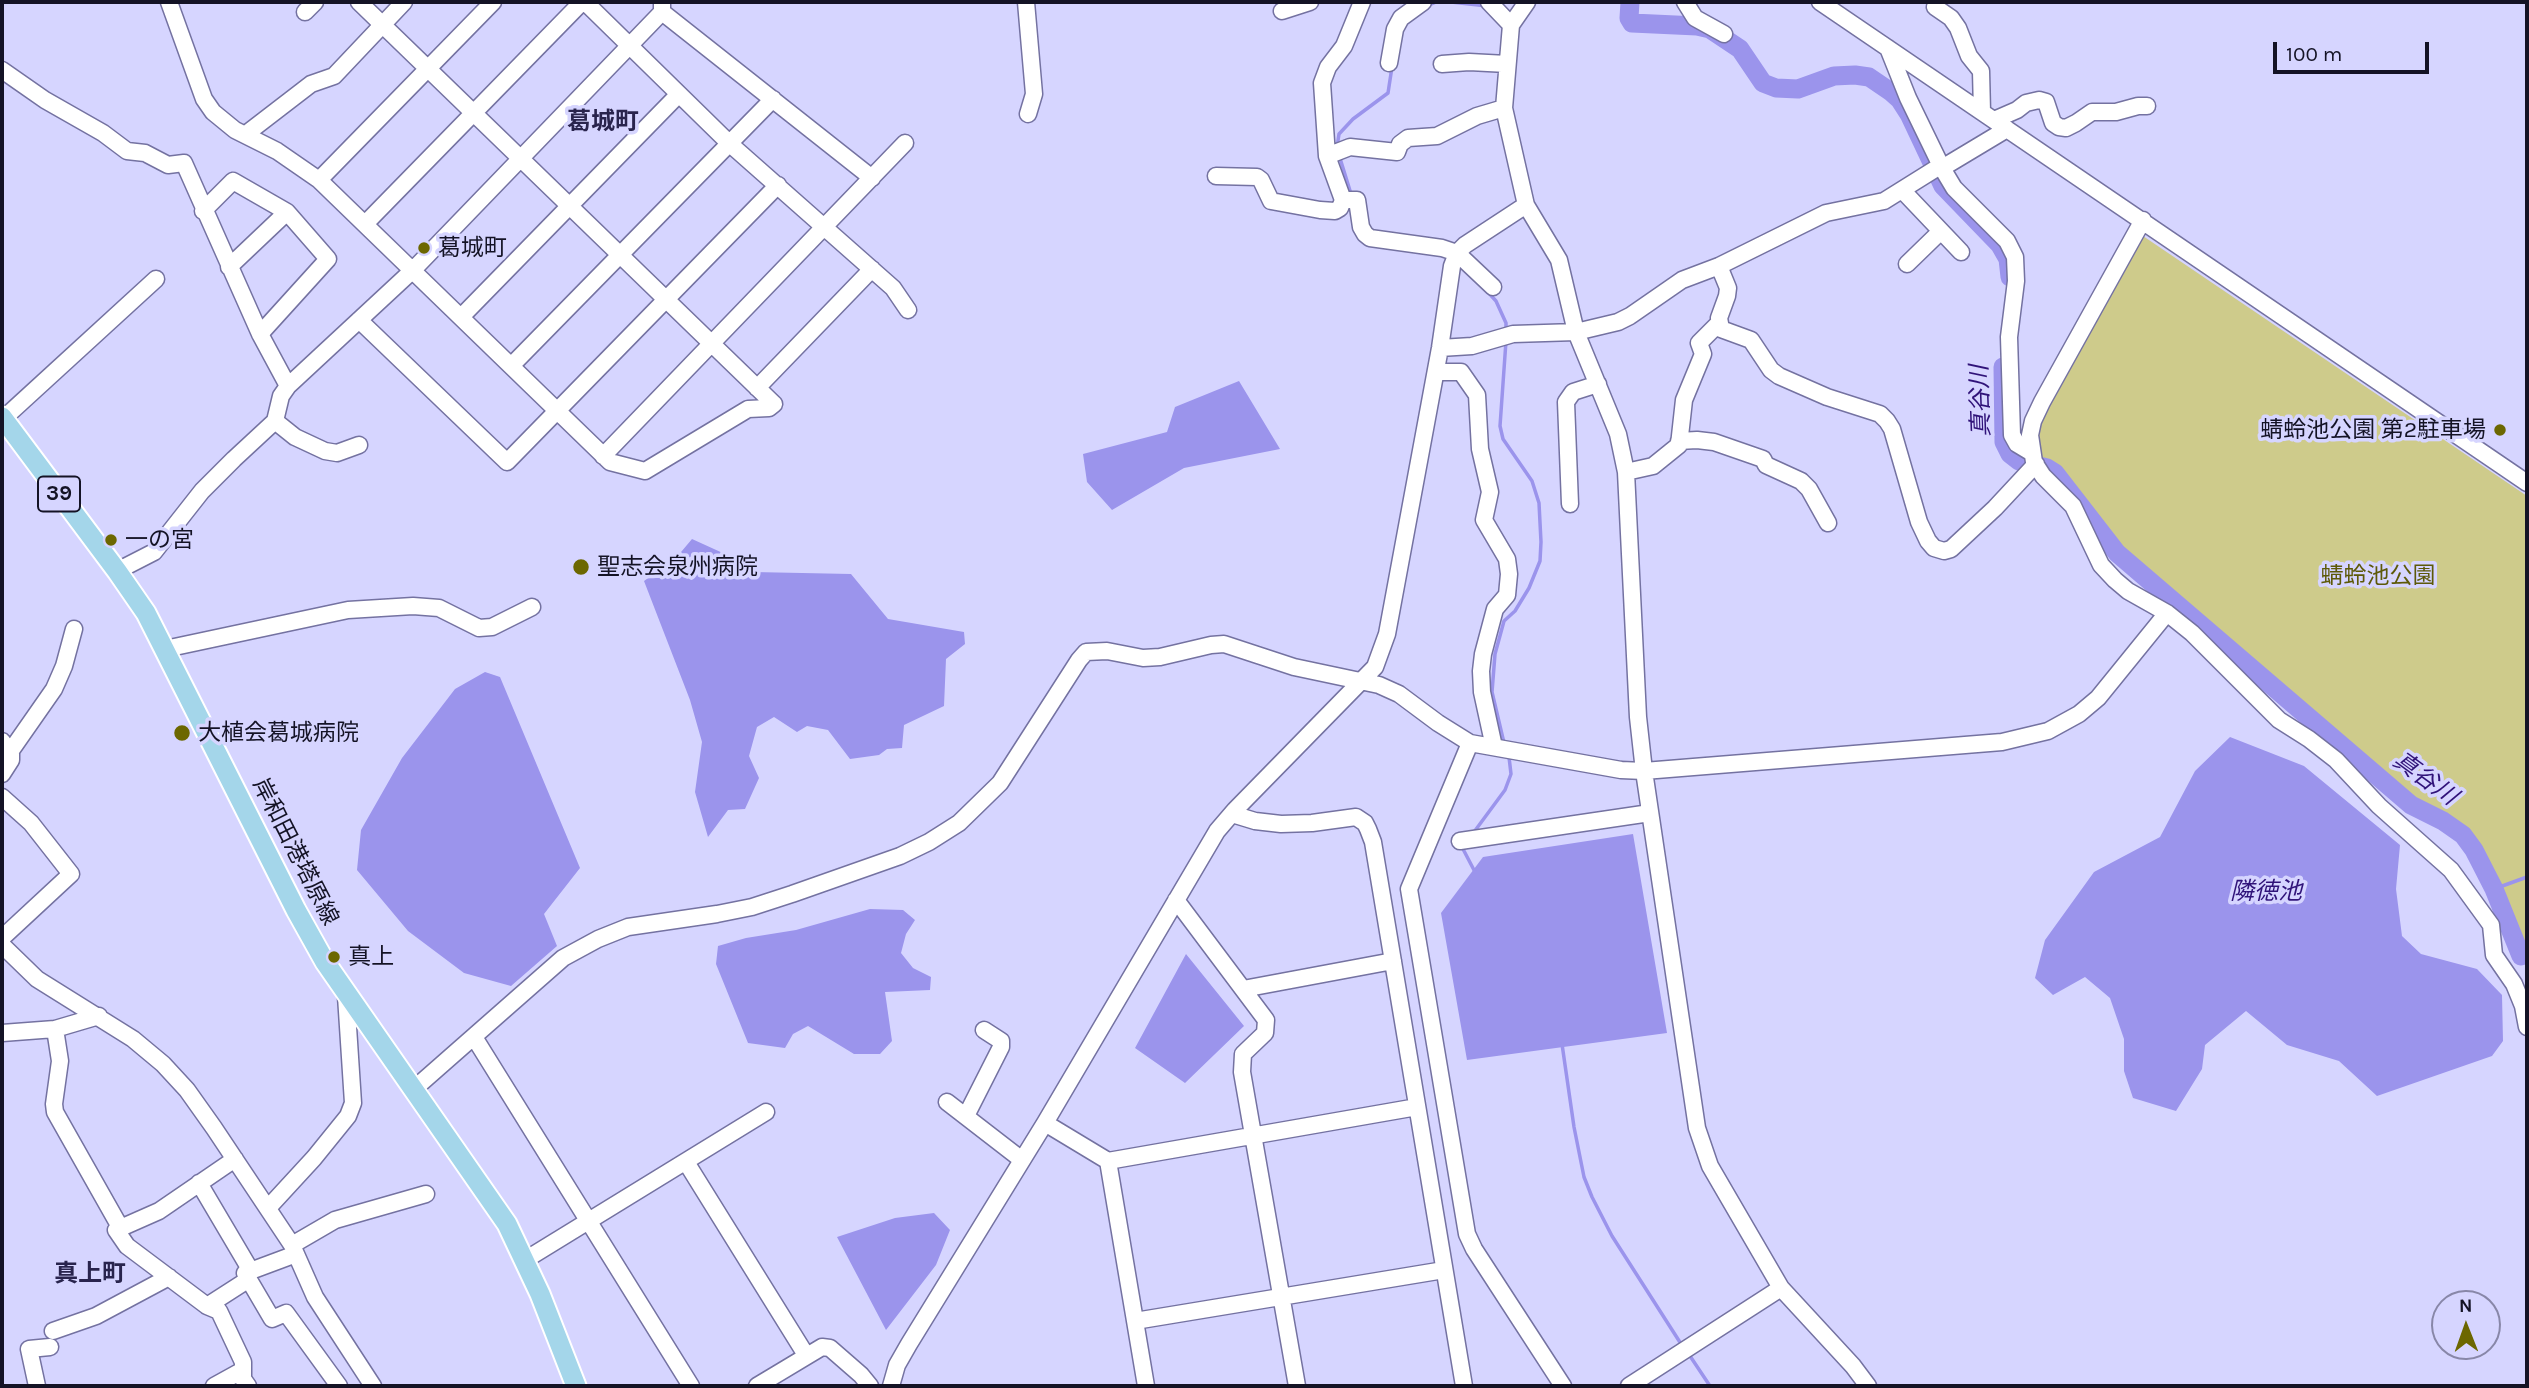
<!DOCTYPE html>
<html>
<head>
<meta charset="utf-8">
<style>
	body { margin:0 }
	#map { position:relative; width:2529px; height:1388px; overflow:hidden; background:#d6d5ff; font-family:Karla,sans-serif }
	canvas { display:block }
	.frame { position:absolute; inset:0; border:4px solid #141325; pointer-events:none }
	.north { position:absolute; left:2431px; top:1290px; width:70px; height:70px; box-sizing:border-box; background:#d6d5ff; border:2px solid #8887a8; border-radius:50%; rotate:359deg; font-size:19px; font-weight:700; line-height:28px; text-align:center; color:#141325 }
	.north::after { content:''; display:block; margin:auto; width:24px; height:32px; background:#6c6700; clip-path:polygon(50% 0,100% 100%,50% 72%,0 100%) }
	.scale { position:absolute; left:2273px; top:42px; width:156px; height:32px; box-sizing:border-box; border:4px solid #141325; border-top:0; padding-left:9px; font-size:21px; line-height:24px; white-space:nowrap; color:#141325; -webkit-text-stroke:5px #d6d5ff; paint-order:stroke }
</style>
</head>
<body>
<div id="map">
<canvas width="2529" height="1388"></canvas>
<div class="frame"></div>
<div class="north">N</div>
<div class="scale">100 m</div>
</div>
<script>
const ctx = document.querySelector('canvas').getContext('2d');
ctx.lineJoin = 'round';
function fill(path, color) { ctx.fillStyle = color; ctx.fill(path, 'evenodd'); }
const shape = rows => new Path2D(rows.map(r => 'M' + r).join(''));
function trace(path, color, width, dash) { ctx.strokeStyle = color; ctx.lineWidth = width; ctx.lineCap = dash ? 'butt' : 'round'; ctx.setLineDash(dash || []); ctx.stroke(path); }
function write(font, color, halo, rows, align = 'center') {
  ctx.font = font + ' Karla,"Noto Sans JP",sans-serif'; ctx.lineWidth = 7; ctx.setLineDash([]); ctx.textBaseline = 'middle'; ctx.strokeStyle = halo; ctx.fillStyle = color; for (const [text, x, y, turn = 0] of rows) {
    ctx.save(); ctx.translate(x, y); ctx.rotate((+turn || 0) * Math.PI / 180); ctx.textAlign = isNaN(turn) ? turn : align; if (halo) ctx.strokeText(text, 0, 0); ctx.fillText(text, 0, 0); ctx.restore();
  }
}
fill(shape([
	[2143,236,2527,496,2527,956,2505,901,2487,863,2479,848,2465,831,2412,802,2120,550,2065,478,2058,470,2042,462,2038,452,2038,423,2136,238]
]), '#cecb8b');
fill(shape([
	[1239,381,1280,449,1184,468,1112,510,1087,482,1083,454,1167,432,1175,407],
	[692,539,725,554,753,572,851,574,888,619,964,632,965,644,946,659,944,706,904,725,902,748,887,749,879,755,850,759,828,730,807,726,797,732,774,717,757,727,749,756,759,778,745,809,728,810,708,837,695,792,702,742,690,700,644,581,676,558],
	[485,672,500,677,580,868,544,914,557,946,511,986,464,973,408,931,357,870,361,830,402,758,455,689],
	[2230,737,2304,766,2400,845,2396,889,2402,936,2421,954,2477,969,2502,995,2503,1041,2492,1056,2377,1096,2339,1061,2287,1045,2246,1011,2205,1045,2202,1069,2176,1111,2133,1098,2124,1071,2124,1039,2110,998,2085,977,2053,995,2035,978,2045,940,2094,872,2160,837,2195,771],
	[1633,834,1667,1033,1467,1060,1441,913,1483,857],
	[870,909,903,910,915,920,906,934,901,953,913,968,931,977,930,990,885,992,892,1041,880,1054,854,1054,808,1026,793,1034,785,1048,748,1043,716,964,718,946,746,938,796,930],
	[1186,954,1244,1026,1185,1083,1135,1048],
	[934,1213,950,1230,936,1265,886,1330,837,1237,895,1218]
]), '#9b94ec');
trace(shape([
	[1451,2,1487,6],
	[1427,6,1436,2],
	[1337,147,1339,134,1353,119,1388,93,1392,67],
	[1339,155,1351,194],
	[1487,291,1496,301,1506,323,1506,330],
	[1504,743,1492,692,1495,654,1504,621,1515,611,1529,588,1540,561,1541,542,1539,503,1532,481,1503,439,1500,426,1506,341],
	[1474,832,1505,790,1511,774,1509,757],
	[1466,845,1463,849,1475,872],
	[2494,889,2527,877],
	[1562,1044,1574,1127,1584,1177,1592,1197,1612,1236,1683,1347],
	[1688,1353,1710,1386]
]), '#9b94ec', 3.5);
trace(shape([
	[1630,2,1629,18,1632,23,1697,26,1710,29,1740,49,1763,83,1776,88,1798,89,1834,76,1855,75,1869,77,1891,92,1900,100,1909,114,1943,186,2000,245,2008,259,2010,277],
	[2003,367,2004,442,2010,454,2019,461,2047,468,2055,473,2117,553,2411,805,2443,821,2463,835,2474,850,2494,889,2521,956]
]), '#9b94ec', 19);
const minor = shape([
	[169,2,204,99,213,112,235,130,277,151,319,180,610,462,645,471,748,409,769,408,774,404,359,2],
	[585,2,730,144,893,288,908,310],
	[1026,2,1034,94,1028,114],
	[1489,2,1511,25],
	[1527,2,1511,25,1504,108,1526,205,1559,260,1576,332,1618,434,1626,472,1638,717,1644,771,1697,1128,1710,1166,1781,1288,1853,1366,1868,1386],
	[1685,2,1695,18,1724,34],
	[1820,2,2527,483],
	[1935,7,1951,18,1958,28,1969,56,1981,71,1982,112],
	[1282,11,1310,2],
	[305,12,315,2],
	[662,12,872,178],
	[1888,48,1908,98,1942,168,1954,188,2007,241,2015,257,2016,281,2009,337,2012,435,2017,444,2032,453],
	[1389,63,1395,29,1401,18,1423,2],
	[1442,64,1469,62,1507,64],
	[2,70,45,100,103,133,127,151,145,153,168,165,184,163,260,334,288,386],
	[1994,120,2017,110,2026,103,2039,100,2046,102,2053,123,2059,127,2066,128,2076,123,2092,112,2116,112,2138,106,2147,106],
	[246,134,311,84,334,76,404,2],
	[1327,156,1350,147,1397,152,1400,144,1408,138,1437,136,1477,116,1504,108],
	[1942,168,2007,129],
	[1216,176,1257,177,1261,180,1271,201,1320,210,1335,211,1340,208,1343,200,1357,200,1361,227,1365,234,1370,238,1442,248,1457,253,1493,287],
	[319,180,493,2],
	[1902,190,1961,252],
	[1343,200,1327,156,1322,83,1328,67,1344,46,1362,2],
	[203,211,233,181,287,212,328,259,260,334],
	[365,224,582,2],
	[1907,264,1941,231],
	[1719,266,1728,288,1727,296,1719,318,1721,329,1751,340,1771,370,1779,376,1827,397,1880,414,1887,421,1892,429,1919,522,1928,541,1934,548,1944,551,1951,549,1995,508,2036,464],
	[229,267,287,212],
	[461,317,679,94],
	[359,320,507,462,778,185],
	[1440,348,1472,346,1513,334,1576,332,1618,322,1630,316,1682,280,1719,266,1826,213,1884,201,1940,166],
	[511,366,773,99],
	[1436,372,1461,372,1477,395,1480,449,1490,492,1484,520,1507,559,1509,574,1507,595,1495,609,1483,654,1481,671,1482,692,1494,747],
	[757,388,872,269],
	[3,419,156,279],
	[275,421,295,437,325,451,337,453,359,445],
	[1679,441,1697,440,1714,442,1763,459,1766,465,1801,481,1809,489,1828,523],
	[603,456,905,143],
	[1626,472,1653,466,1679,445,1684,400,1703,354,1699,343,1719,323],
	[1570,504,1566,402,1573,392,1598,384],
	[117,571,154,552,202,491,234,459,275,421,281,396,288,386,413,270,662,12,662,2],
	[2167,613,2192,633,2279,720,2309,739,2336,760,2379,806,2451,870,2491,925,2494,955,2514,984,2523,1006,2527,1027],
	[165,649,348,610,413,606,439,608,479,628,492,627,532,607],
	[2,741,11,754,11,760,2,774],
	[1470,743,1409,889,1467,1234,1474,1249,1563,1386],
	[10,752,54,689,64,666,74,629],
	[2,797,31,823,71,874,2,938],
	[1232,814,1255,821,1281,824,1312,823,1356,817,1365,823,1368,829,1373,842,1464,1386],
	[1460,841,1650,813],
	[1176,900,1266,1020,1265,1033,1243,1054,1242,1072,1297,1386],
	[2,945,37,979,133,1039,163,1064,187,1090,214,1128,292,1245,315,1297,373,1386],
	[1243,989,1393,961],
	[55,1029,60,1061,54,1104,55,1112,120,1227],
	[2,1033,55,1029,99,1016],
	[474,1037,691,1386],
	[414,1089,563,958,598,939,628,927,717,914,752,907,792,894,900,856,929,842,959,823,1000,783,1079,660,1086,652,1107,651,1143,658,1160,657,1211,645,1224,644,1294,667,1379,685,1399,694,1438,723,1470,743,1621,770,1644,771,2002,742,2048,731,2079,714,2098,698,2167,613,2128,591,2115,580,2101,565,2073,506,2043,476,2034,462,2030,435,2033,421,2042,402,2143,220],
	[947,1102,1022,1160],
	[966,1116,1001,1047,1001,1041,984,1030],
	[1045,1123,1108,1161,1417,1107],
	[235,1159,159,1211,116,1230,127,1246,207,1306,219,1311,243,1362,243,1379,248,1386],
	[1108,1161,1146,1386],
	[686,1162,806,1355],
	[199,1183,251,1271],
	[268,1208,314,1158,348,1116,353,1103,346,996],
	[292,1245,335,1220,426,1194],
	[296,1254,245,1273,272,1319,286,1313,339,1386],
	[525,1260,766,1112],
	[207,1306,249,1279],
	[1135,1321,1444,1270],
	[53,1331,96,1316,169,1277],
	[37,1386,29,1349,50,1347],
	[214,1386,243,1370],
	[757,1386,822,1347,830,1348,861,1375,870,1386],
	[891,1386,897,1365,909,1344,1045,1123,1217,831,1235,810,1375,667,1387,634,1440,348,1452,266,1457,253,1465,245,1526,205],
	[1629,1386,1781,1288]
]);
const major = shape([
	[2,417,117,571,146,613,296,910,325,962,507,1224,540,1294,576,1386]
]);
trace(minor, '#7472a1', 19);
trace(major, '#fff', 23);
trace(minor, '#fff', 16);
trace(major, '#a4d6ea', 19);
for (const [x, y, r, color] of [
	[424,248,7,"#6c6700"],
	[2500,430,7,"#6c6700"],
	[111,540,7,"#6c6700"],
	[581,567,9,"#6c6700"],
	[182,733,9,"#6c6700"],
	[334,957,7,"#6c6700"]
]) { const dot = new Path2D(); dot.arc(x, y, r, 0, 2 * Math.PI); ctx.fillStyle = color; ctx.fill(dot); trace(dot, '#d6d5ff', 2.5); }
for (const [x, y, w] of [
	[59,494,42]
]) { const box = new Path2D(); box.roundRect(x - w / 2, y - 17.5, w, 35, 5); ctx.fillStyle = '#d6d5ff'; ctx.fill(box); trace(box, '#141325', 2); }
write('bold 21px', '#141325', null, [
	["39",59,494]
]);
write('23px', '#141325', '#d6d5ff', [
	["葛城町",438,248],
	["蜻蛉池公園 第2駐車場",2486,430,"right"],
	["一の宮",125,540],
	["聖志会泉州病院",597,567],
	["大植会葛城病院",198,733],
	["真上",348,957]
], 'left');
write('23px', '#5d5908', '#d6d5ff', [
	["蜻蛉池公園",2378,576]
]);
write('23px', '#141325', '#d6d5ff', [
	["岸和田港塔原線",295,852,63]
]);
write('bold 24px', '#29244d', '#d6d5ff', [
	["葛城町",603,122],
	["真上町",90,1274]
]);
write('italic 24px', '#301379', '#d6d5ff', [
	["真谷川",1981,401,-92],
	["真谷川",2425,779,36],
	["隣徳池",2266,892]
]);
</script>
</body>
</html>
